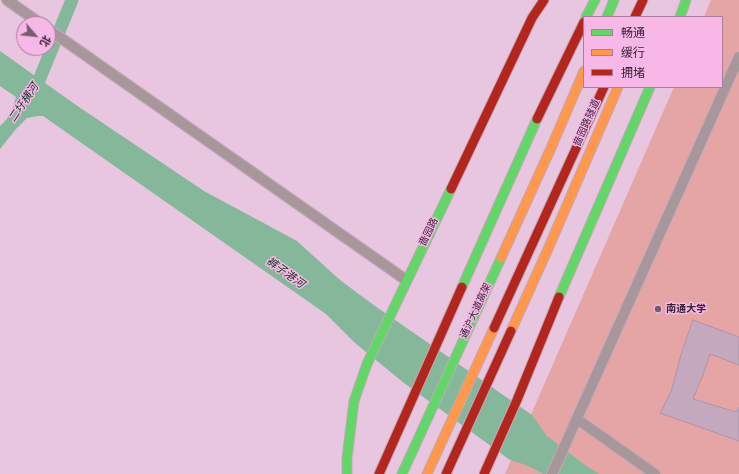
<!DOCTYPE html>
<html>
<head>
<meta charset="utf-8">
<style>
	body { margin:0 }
	#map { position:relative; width:739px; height:474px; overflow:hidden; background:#e8c6e0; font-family:"DM Sans","Noto Sans SC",sans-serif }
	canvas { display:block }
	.legend { position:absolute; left:583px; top:16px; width:140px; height:72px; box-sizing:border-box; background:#f7b7e7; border:1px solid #ab7ba0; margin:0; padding:5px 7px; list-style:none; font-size:12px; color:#3a2235 }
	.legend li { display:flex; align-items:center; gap:8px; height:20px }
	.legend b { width:20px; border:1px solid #ab7ba0 }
	.north { position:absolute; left:16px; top:16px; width:40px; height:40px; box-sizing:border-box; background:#f7b7e7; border:1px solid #ab7ba0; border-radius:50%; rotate:118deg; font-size:11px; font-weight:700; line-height:16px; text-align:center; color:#3a2235 }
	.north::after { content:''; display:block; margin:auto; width:14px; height:18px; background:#775b71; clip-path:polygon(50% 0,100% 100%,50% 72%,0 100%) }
</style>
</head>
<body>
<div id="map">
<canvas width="739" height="474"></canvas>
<ul class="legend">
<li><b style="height:5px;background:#63d668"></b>畅通</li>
<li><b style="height:5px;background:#ff974d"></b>缓行</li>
<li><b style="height:5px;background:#b3261e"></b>拥堵</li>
</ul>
<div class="north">北</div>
</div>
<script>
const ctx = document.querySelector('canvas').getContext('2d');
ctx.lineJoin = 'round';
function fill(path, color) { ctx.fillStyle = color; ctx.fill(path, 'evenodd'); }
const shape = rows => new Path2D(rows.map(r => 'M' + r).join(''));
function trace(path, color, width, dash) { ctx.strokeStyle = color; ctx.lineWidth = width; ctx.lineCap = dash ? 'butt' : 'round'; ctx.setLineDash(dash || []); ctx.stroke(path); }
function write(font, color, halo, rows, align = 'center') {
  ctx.font = font + ' "DM Sans","Noto Sans SC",sans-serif'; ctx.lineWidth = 3; ctx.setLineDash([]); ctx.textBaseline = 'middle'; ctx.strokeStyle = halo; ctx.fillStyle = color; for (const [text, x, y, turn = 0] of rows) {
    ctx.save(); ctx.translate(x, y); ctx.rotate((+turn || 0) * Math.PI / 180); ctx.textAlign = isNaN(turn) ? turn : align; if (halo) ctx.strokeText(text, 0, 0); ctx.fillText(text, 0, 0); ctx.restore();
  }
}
fill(shape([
	[711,0,739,0,739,474,505,474,674,87,722,87,722,17,704,17]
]), '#e5a5a4');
fill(shape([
	[0,51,76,105,204,191,297,241,340,280,375,306,532,415,547,436,589,468,600,474,544,474,526,465,510,460,404,383,355,343,326,314,43,116,38,116,27,118,16,129,0,149,0,126,6,120,12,111,16,97,0,86]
]), '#85b89b');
trace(shape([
	[32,94,35,90,72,0]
]), '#85b89b', 13);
const building = shape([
	[693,320,739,337,739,365,710,354,703,375,693,399,736,412,739,407,739,441,660,413,671,392,682,351,693,320]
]);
fill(building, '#c4a9be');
trace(building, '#ae94a8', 1);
const street = shape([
	[7,0,41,24],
	[48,29,406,280],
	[577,419,655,474],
	[552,474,739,57]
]);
const fast = shape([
	[586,17,595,0],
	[607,17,614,0],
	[680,17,686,0],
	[462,287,537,119],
	[559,297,650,87],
	[347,474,347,458,354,401,367,364,451,189],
	[402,474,501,258]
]);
const slow = shape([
	[501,258,551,148,584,71],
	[511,331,548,249,618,87],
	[427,474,494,328]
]);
const jam = shape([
	[635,17,643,0],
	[537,119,584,22],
	[451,189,532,18,544,0],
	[494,328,604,87],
	[379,474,462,287],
	[446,474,511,331],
	[484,474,517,400,559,297]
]);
trace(street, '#c3a8bc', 12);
trace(fast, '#c3a8bc', 11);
trace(slow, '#c3a8bc', 11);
trace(jam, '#c3a8bc', 11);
trace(street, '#a7979a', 10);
trace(fast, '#63d668', 9);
trace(slow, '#ff974d', 9);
trace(jam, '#b3261e', 9);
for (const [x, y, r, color] of [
	[658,309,4,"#775b71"]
]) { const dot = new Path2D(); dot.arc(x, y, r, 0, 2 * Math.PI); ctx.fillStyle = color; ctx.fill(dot); trace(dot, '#f7b7e7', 1.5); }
write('10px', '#3a2235', '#f7b7e7', [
	["啬园路隧道",587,123,-66],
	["啬园路",429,232,-64],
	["通沪大道高架",476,311,-65]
]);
write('bold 10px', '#3a2235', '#f7b7e7', [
	["南通大学",666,309]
], 'left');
write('italic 11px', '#123823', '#f7b7e7', [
	["二圩横河",24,103,-56],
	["裤子港河",285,273,36]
]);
</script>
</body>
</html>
